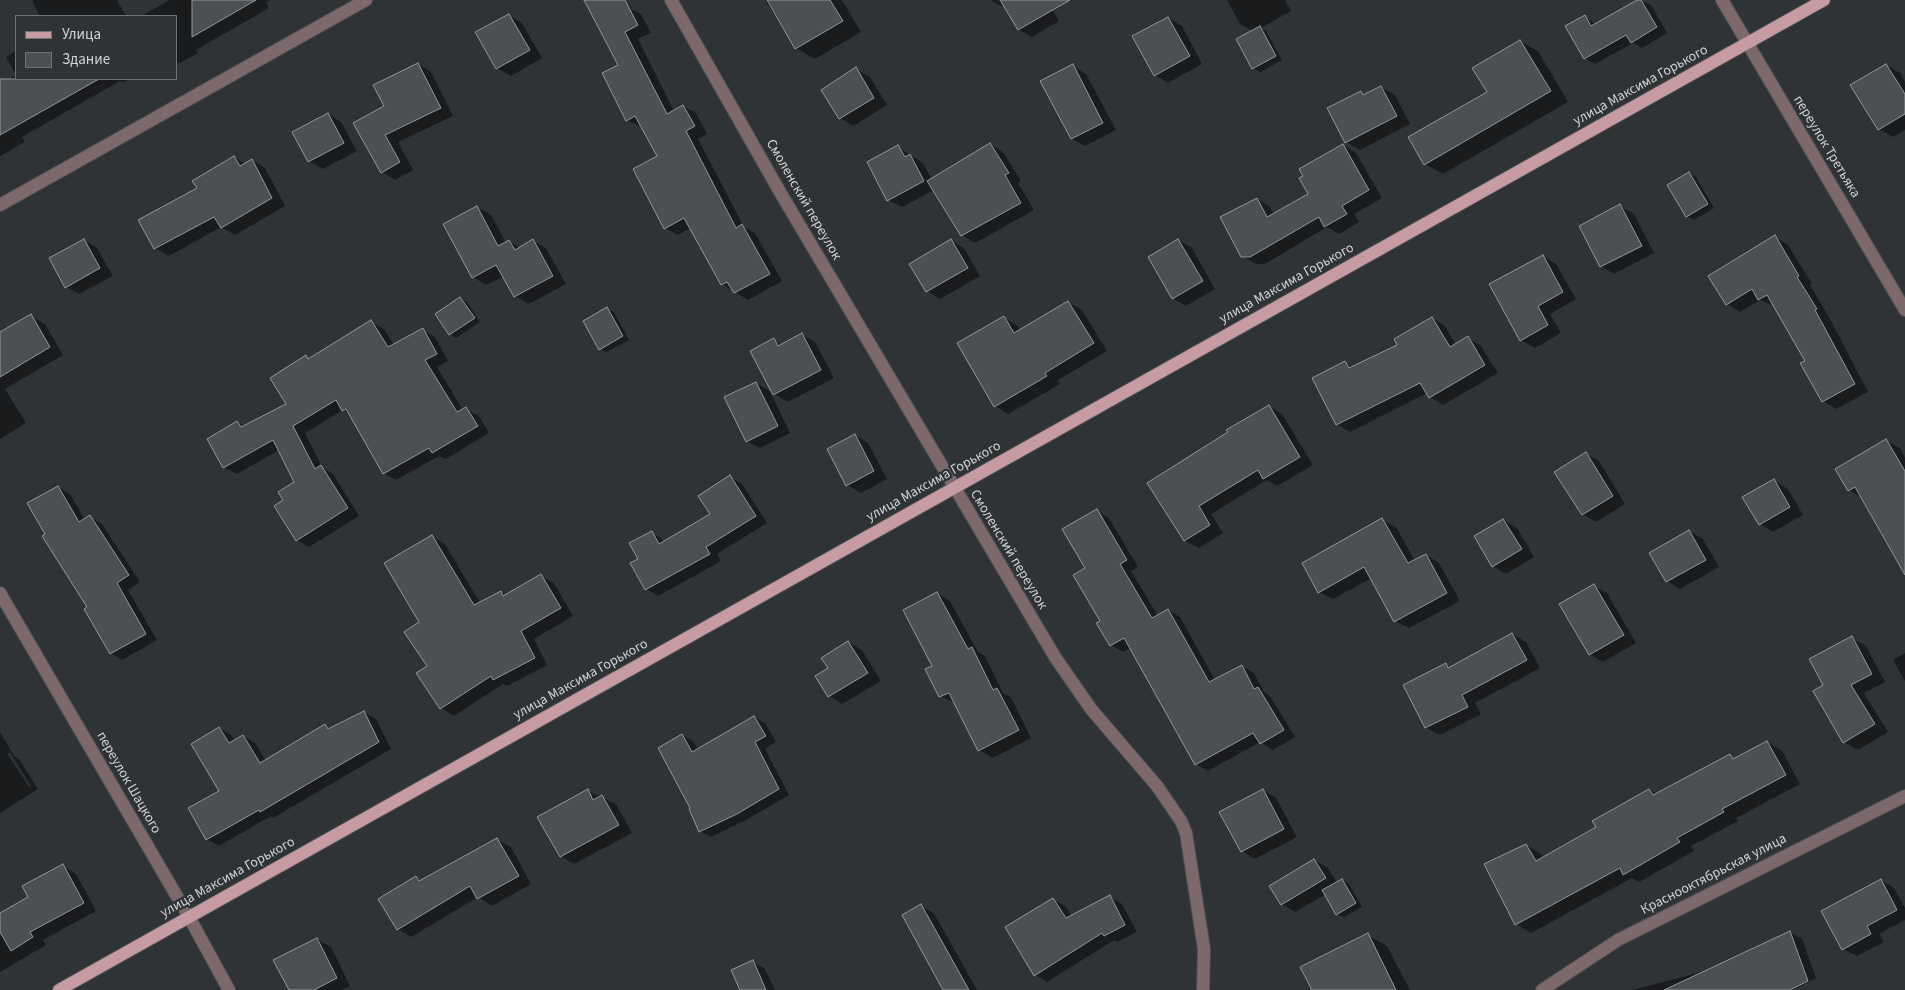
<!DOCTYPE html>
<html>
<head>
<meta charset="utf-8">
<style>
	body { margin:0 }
	#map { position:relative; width:1905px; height:990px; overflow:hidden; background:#303336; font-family:"Source Sans 3",sans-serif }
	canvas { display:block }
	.legend { position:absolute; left:15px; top:15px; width:162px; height:65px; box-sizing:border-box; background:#303336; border:1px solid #707376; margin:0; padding:6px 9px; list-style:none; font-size:15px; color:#d1d3d5 }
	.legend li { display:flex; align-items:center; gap:10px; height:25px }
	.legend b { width:25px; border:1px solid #707376 }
</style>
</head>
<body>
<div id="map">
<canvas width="1905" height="990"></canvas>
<ul class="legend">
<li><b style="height:6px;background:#c69ca2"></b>Улица</li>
<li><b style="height:14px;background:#4c5053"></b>Здание</li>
</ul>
</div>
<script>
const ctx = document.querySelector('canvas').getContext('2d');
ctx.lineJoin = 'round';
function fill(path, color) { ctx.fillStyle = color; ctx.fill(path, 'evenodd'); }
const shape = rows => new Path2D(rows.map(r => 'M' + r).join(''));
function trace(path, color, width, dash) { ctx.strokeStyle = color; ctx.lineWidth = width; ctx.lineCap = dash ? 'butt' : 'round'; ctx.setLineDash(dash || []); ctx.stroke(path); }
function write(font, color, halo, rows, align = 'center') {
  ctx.font = font + ' "Source Sans 3",sans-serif'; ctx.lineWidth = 4.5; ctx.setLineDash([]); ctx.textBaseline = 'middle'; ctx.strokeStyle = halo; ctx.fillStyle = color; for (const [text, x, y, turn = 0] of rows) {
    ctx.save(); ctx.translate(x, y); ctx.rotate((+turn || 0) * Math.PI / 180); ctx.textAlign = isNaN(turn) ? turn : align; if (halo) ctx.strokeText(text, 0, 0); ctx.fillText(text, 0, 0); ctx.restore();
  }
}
fill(shape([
	[34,0,117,0,126,16,40,16,32,1],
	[170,0,271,0,266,2,269,8,196,50,198,53,176,65,176,16,141,16],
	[584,0,626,0,631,9,641,14,651,33,638,39,674,111,683,106,696,113,707,134,698,139,744,227,755,233,782,281,748,300,722,284,691,228,678,235,665,228,659,157,642,127,627,120,619,66],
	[765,0,842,0,861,32,815,59,796,48],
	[990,0,1047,0,1059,21,1032,37,1019,30,1004,5,1001,6],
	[1227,0,1285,0,1291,11,1261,28,1266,31,1282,60,1260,72,1253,68,1253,31,1240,24],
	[1639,0,1651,5,1667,33,1642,48,1633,43,1595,64,1585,58,1585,16,1596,25],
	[509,15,522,23,542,58,511,76,497,68],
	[1168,18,1182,26,1202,64,1168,83,1155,75],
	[1520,41,1538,51,1568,102,1443,174,1425,164,1489,92],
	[16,51,16,79,129,79,123,82,120,81,22,137,25,142,0,156,0,84,16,75,6,57],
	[418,64,431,72,453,116,398,142,413,170,395,180,382,172,386,107],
	[1886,65,1900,73,1905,82,1905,130,1893,137,1879,129,1852,86],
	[1073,66,1086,74,1116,130,1085,146,1072,139],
	[856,69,870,77,887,105,853,126,840,118],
	[1381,87,1395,95,1410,124,1360,150,1346,142,1361,92,1366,95],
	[328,114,341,122,357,151,323,169,309,161],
	[990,144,1003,152,1021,181,1018,183,1034,210,975,243,962,235,934,190,902,207,888,200,898,147,923,163,932,180],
	[1343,145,1356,153,1382,198,1354,214,1359,222,1339,234,1327,227,1265,264,1256,264,1242,256,1257,199,1270,207,1274,215,1310,194],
	[234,157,246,164,252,160,265,168,285,206,235,235,221,227,169,256,155,248,198,188],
	[1689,173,1696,177,1714,208,1694,220,1687,216,1669,185],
	[1620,206,1634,214,1654,253,1614,274,1601,266],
	[477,207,491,215,506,243,509,241,520,248,533,241,546,248,566,284,529,304,515,296,504,276,486,285,473,277],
	[1775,237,1788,245,1812,284,1810,285,1829,317,1868,392,1836,409,1823,401,1807,361,1774,306,1760,300,1740,312,1727,304],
	[84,240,97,248,113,276,79,294,66,287],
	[1178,240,1192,248,1215,289,1186,306,1173,298],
	[951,241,964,248,980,276,940,299,927,291],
	[1543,256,1556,264,1576,299,1550,314,1561,333,1535,348,1521,340],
	[460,298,467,302,480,322,456,338,450,334],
	[1068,302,1082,310,1107,351,1058,380,1060,384,1008,414,995,406,1004,318,1017,325,1020,331],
	[607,309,614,312,629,340,607,352,600,349],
	[31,316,45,324,63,355,5,389,26,423,0,439,0,334],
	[1432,318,1445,326,1456,345,1468,338,1481,346,1498,373,1443,405,1430,397,1427,393,1350,432,1337,424,1345,363,1354,368,1399,345],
	[371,322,384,329,394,345,423,330,435,337,448,361,437,367,463,410,466,409,479,416,489,433,446,459,439,456,396,480,384,473,351,415,343,410,305,433,322,467,333,474,359,516,309,547,297,540,285,500,296,482,279,450,237,474,224,467,237,422,245,426,288,404,306,357,310,360],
	[802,335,815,342,834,378,788,402,774,394,774,340,782,345],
	[756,383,770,391,790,433,760,448,746,441],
	[1269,406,1282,414,1313,465,1277,486,1267,480,1211,514,1223,533,1199,548,1185,541,1149,483],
	[855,435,868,443,887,479,861,493,847,485],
	[1886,441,1900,448,1905,458,1905,567,1862,498,1849,490],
	[1586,454,1599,461,1625,504,1596,522,1583,514],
	[730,477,742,484,767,523,717,554,721,561,658,596,646,589,640,560,652,532,665,542,712,514],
	[1774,481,1788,489,1803,515,1773,532,1760,524],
	[58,487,70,494,85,520,90,517,102,524,140,582,128,590,157,640,122,660,111,653,88,607,47,534],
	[1097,511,1109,518,1138,567,1131,571,1158,616,1168,610,1180,617,1215,680,1242,666,1254,673,1264,692,1270,696,1295,737,1273,750,1260,742,1208,771,1196,764,1131,648,1123,652,1111,645,1102,622,1087,568],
	[1382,520,1396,527,1415,561,1426,555,1439,563,1460,601,1409,628,1395,621,1372,578,1333,599,1319,592],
	[1503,520,1517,528,1534,557,1506,574,1493,566],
	[1689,531,1703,539,1719,567,1680,589,1667,581],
	[432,536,445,544,480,603,501,592,506,595,541,576,554,583,573,616,534,639,547,665,507,686,503,684,454,716,441,708,429,666,421,622],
	[1594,586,1607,593,1636,643,1603,662,1590,654,1561,605],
	[937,593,950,601,978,652,985,656,1003,693,1011,697,1031,738,993,758,979,750,955,703,940,696,934,666],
	[1512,634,1526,642,1540,668,1475,703,1481,714,1440,735,1426,728,1405,686,1446,665,1451,668],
	[1852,638,1866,646,1885,682,1864,693,1888,732,1858,750,1844,742,1824,685],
	[848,642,862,650,881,681,842,704,829,696],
	[1905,653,1905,681,1893,660],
	[364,712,376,719,391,749,273,818,271,816,219,846,207,839,221,791,219,728,231,735,235,741,243,736,255,743,266,761,325,726,330,729],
	[754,717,765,723,776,742,765,749,789,795,748,819,711,837,700,831,692,809,682,735,693,741,698,750],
	[0,732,14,756,19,759,38,789,0,813],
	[7,753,10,753,31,786,29,787],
	[1767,742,1782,751,1800,784,1736,818,1738,821,1691,846,1694,851,1639,882,1632,878,1531,933,1516,924,1526,845,1541,854,1544,858,1598,828,1649,790,1657,794,1730,756,1736,759],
	[1263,790,1276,798,1297,837,1255,859,1242,851],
	[588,791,616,804,632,833,574,864,561,856],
	[497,840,511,847,531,884,492,906,478,897,411,937,398,929,416,877,422,881],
	[1314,860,1328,868,1337,883,1342,880,1349,884,1362,907,1344,917,1337,914,1326,894,1295,912,1282,904],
	[63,866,76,874,96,911,43,940,46,945,0,972,0,914,29,897],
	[1881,880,1894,888,1905,908,1905,920,1879,934,1884,942,1857,956,1843,949],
	[1110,897,1122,904,1137,932,1117,942,1114,940,1047,982,1035,975,1053,899,1065,906,1072,916],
	[921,906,934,913,977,990,945,990],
	[1790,932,1802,939,1816,978,1794,990,1632,990,1713,969],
	[1367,935,1387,946,1410,990,1313,990],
	[317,939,331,947,350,986,342,990,290,990],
	[753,962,764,968,775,990,741,990]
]), '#0007');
const building = shape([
	[192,0,256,0,192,37,192,0],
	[584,0,625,0,638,25,625,32,667,114,683,105,695,126,686,131,736,228,742,224,770,274,734,293,727,282,721,285,684,218,664,229,633,169,657,156,635,116,626,121,602,73,618,65,584,0],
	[767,0,830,0,843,21,795,49,767,0],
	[1000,0,1070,0,1018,30,1000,0],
	[1637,0,1641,0,1657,27,1631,43,1626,35,1584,59,1565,26,1585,15,1591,26,1637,0],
	[509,14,530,50,496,69,475,32,509,14],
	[1168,17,1190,56,1154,76,1132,36,1168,17],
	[1260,26,1276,56,1252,69,1236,39,1260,26],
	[1520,40,1551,91,1424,165,1408,137,1487,92,1472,68,1520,40],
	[418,63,441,108,385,135,400,162,381,173,353,123,384,106,373,85,418,63],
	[1073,64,1103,123,1071,139,1040,81,1073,64],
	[1886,64,1905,94,1905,114,1878,130,1850,85,1886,64],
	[856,67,874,98,839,119,821,90,856,67],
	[0,79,99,79,0,135,0,79],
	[1381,86,1397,116,1345,143,1327,108,1361,91,1363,95,1381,86],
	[328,113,344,143,308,162,292,132,328,113],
	[990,143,1009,173,1005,175,1021,203,961,236,927,181,990,143],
	[1343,144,1369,190,1342,206,1347,214,1324,227,1319,217,1250,257,1241,257,1220,217,1257,198,1267,217,1308,194,1299,178,1303,176,1299,169,1343,144],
	[898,145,905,157,910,154,924,181,887,201,867,162,898,145],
	[234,156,240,166,252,159,272,198,221,228,214,217,154,249,138,220,197,188,192,181,234,156],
	[1689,172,1708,204,1686,217,1667,185,1689,172],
	[1620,204,1642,246,1600,267,1579,226,1620,204],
	[477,206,498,246,509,240,515,250,533,239,553,276,514,297,496,265,472,278,443,224,477,206],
	[1775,235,1799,276,1797,277,1817,309,1815,310,1855,384,1822,402,1800,363,1805,361,1767,295,1758,300,1752,289,1726,305,1708,276,1775,235],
	[84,239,100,268,65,288,49,258,84,239],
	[951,239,968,268,926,292,909,264,951,239],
	[1178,239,1203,281,1172,299,1148,257,1178,239],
	[1543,255,1563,292,1538,306,1548,325,1520,341,1489,284,1543,255],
	[460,297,475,318,449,335,435,314,460,297],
	[1068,301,1094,343,1045,373,1047,376,994,407,957,343,1004,316,1014,333,1068,301],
	[607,307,623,336,599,350,583,321,607,307],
	[31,314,50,347,0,377,0,332,31,314],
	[1432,317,1450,347,1468,336,1485,365,1429,398,1420,383,1336,425,1312,378,1345,361,1349,368,1397,345,1394,339,1432,317],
	[371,320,388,347,423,328,437,354,425,360,457,412,466,407,478,426,432,453,429,448,383,474,346,409,342,411,336,400,293,426,315,469,321,465,348,508,296,541,274,506,283,500,278,492,294,482,273,440,223,468,207,439,237,421,241,427,286,404,270,378,306,355,308,359,371,320],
	[802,333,821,370,773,395,750,351,774,338,778,346,802,333],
	[756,382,778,426,746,442,724,397,756,382],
	[1269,405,1300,457,1263,479,1258,470,1199,506,1210,525,1184,541,1147,483,1228,432,1226,430,1269,405],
	[855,434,874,471,846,486,827,449,855,434],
	[1886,439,1905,471,1905,575,1855,487,1848,491,1835,469,1886,439],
	[1586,452,1613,496,1582,515,1554,472,1586,452],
	[730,475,756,516,706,547,710,554,645,590,630,563,638,559,629,543,652,531,659,544,710,514,698,496,730,475],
	[1774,479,1790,507,1759,525,1742,497,1774,479],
	[58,486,79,522,90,515,129,575,117,583,146,634,110,654,84,609,87,607,42,536,45,534,27,503,58,486],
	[1097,509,1127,560,1120,564,1152,618,1168,609,1209,682,1242,665,1254,689,1258,687,1284,730,1260,744,1253,733,1195,765,1124,638,1110,646,1096,623,1100,621,1073,575,1085,568,1062,529,1097,509],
	[1382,518,1408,563,1426,554,1447,593,1394,622,1364,567,1318,593,1302,563,1382,518],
	[1503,519,1522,549,1492,567,1474,536,1503,519],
	[1689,530,1706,560,1666,582,1649,553,1689,530],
	[432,535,474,605,501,591,503,596,541,574,561,608,521,631,535,658,493,680,491,676,440,709,416,673,427,666,404,632,419,622,384,563,432,535],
	[1594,584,1624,635,1589,655,1559,604,1594,584],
	[937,592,968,649,972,647,993,690,997,688,1019,730,978,751,949,693,939,697,925,669,932,666,903,610,937,592],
	[1512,633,1527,660,1462,695,1468,707,1425,728,1403,685,1446,663,1448,668,1512,633],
	[1852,636,1872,674,1851,685,1875,724,1843,743,1813,691,1823,685,1809,659,1852,636],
	[848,641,868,673,828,697,815,676,828,668,821,658,848,641],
	[364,711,379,742,260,812,259,810,206,840,188,808,219,791,191,744,219,727,229,743,243,735,260,763,325,724,328,729,364,711],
	[754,716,766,736,755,742,779,789,737,814,699,832,689,809,690,808,658,748,682,734,692,752,754,716],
	[1767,741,1786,775,1722,809,1724,812,1677,838,1680,842,1623,875,1620,868,1515,925,1484,864,1526,844,1536,861,1596,827,1592,821,1649,789,1653,795,1730,754,1733,759,1767,741],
	[588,789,593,800,602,795,619,825,560,857,537,817,588,789],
	[1263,789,1284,829,1241,852,1219,812,1263,789],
	[497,838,519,876,477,899,470,886,397,930,378,899,416,876,419,881,497,838],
	[1314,859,1326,878,1281,905,1269,886,1314,859],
	[63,864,84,903,30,932,33,937,11,951,0,932,0,913,28,897,22,886,63,864],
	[1342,879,1356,903,1336,915,1322,890,1342,879],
	[1881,879,1897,910,1867,926,1871,934,1842,950,1821,911,1881,879],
	[1110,895,1125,925,1104,936,1102,933,1034,976,1005,927,1053,898,1066,918,1110,895],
	[921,904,969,990,943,990,902,915,921,904],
	[1790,931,1808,981,1790,990,1664,990,1790,931],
	[1368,933,1396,990,1312,990,1300,967,1368,933],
	[317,938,337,978,314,990,289,990,273,960,317,938],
	[753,960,766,990,740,990,731,970,753,960]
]);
fill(building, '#4c5053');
trace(building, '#93979b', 1);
const minor = shape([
	[671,0,780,192,1055,657,1091,709,1157,786,1181,821,1186,833,1204,949,1203,990],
	[1722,0,1905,310],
	[0,205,366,0],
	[0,593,189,917,229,990],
	[1542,990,1618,940,1905,796]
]);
const major = shape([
	[59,990,1824,0]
]);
trace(minor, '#4d5053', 14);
trace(major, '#4d5053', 14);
trace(minor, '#7d686b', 12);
trace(major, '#c69ca2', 12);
write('14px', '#d1d3d5', '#303336', [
	["улица Максима Горького",1641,86,-29],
	["переулок Третьяка",1826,147,59],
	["Смоленский переулок",803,200,60],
	["улица Максима Горького",1287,284,-29],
	["улица Максима Горького",934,482,-29],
	["Смоленский переулок",1008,550,59],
	["улица Максима Горького",581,680,-29],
	["переулок Шацкого",128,783,60],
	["Краснооктябрьская улица",1714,875,-27],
	["улица Максима Горького",228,878,-29]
]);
</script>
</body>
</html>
